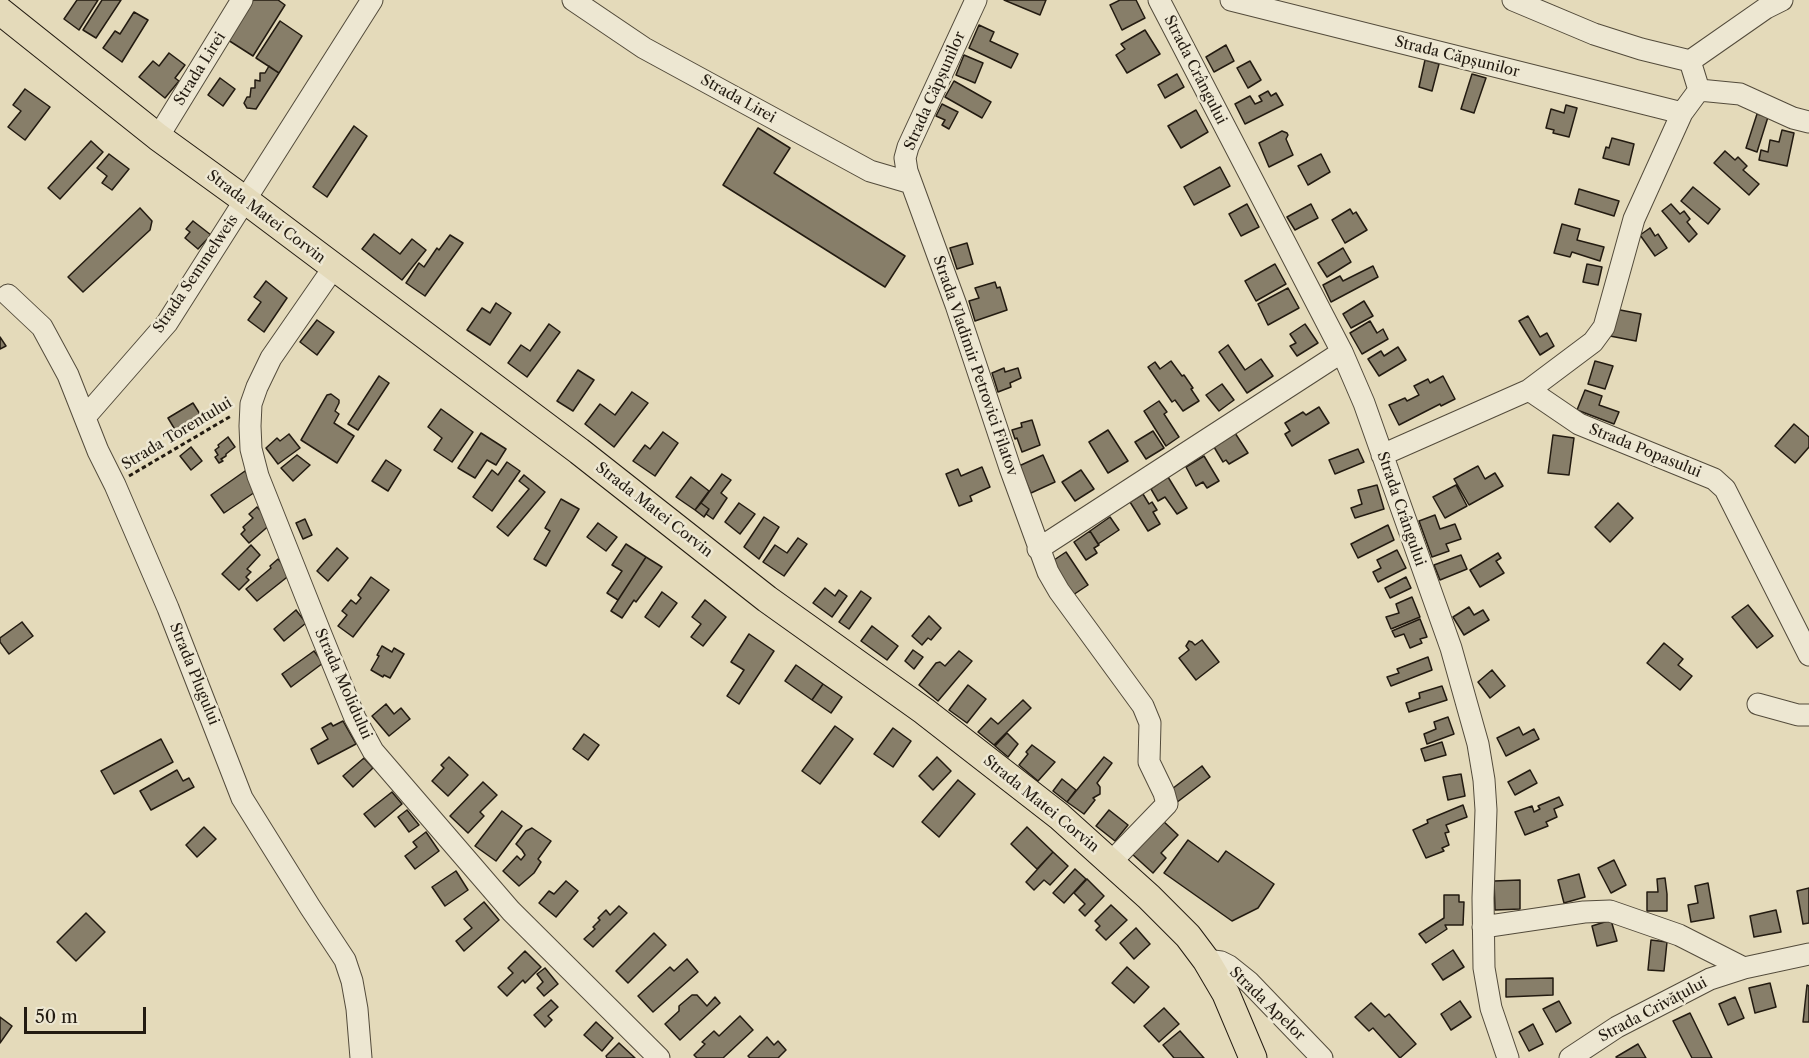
<!DOCTYPE html>
<html>
<head>
<meta charset="utf-8">
<style>
	body { margin:0 }
	#map { position:relative; width:1809px; height:1058px; overflow:hidden; background:#e4daba; font-family:"Libre Caslon Text",serif }
	canvas { display:block }
	.scale { position:absolute; left:24px; top:1007px; width:122px; height:27px; box-sizing:border-box; border:3px solid #231b11; border-top:0; padding-left:8px; font-size:18px; line-height:21px; white-space:nowrap; color:#231b11; -webkit-text-stroke:4px #ede7d2; paint-order:stroke }
</style>
</head>
<body>
<div id="map">
<canvas width="1809" height="1058"></canvas>
<div class="scale">50 m</div>
</div>
<script>
const ctx = document.querySelector('canvas').getContext('2d');
ctx.lineJoin = 'round';
function fill(path, color) { ctx.fillStyle = color; ctx.fill(path, 'evenodd'); }
const shape = rows => new Path2D(rows.map(r => 'M' + r).join(''));
function trace(path, color, width, dash) { ctx.strokeStyle = color; ctx.lineWidth = width; ctx.lineCap = dash ? 'butt' : 'round'; ctx.setLineDash(dash || []); ctx.stroke(path); }
function write(font, color, halo, rows, align = 'center') {
  ctx.font = font + ' "Libre Caslon Text",serif'; ctx.lineWidth = 5; ctx.setLineDash([]); ctx.textBaseline = 'middle'; ctx.strokeStyle = halo; ctx.fillStyle = color; for (const [text, x, y, turn = 0] of rows) {
    ctx.save(); ctx.translate(x, y); ctx.rotate((+turn || 0) * Math.PI / 180); ctx.textAlign = isNaN(turn) ? turn : align; if (halo) ctx.strokeText(text, 0, 0); ctx.fillText(text, 0, 0); ctx.restore();
  }
}
const building = shape([
	[77,0,98,0,79,30,64,19,77,0],
	[102,0,121,0,96,38,83,30,102,0],
	[253,0,278,0,285,5,253,56,228,40,253,0],
	[1004,0,1046,0,1040,15,1004,0],
	[1120,0,1136,0,1145,18,1122,30,1110,5,1120,0],
	[134,12,148,20,122,62,103,48,115,31,120,34,134,12],
	[280,21,302,36,279,73,256,58,280,21],
	[979,25,994,32,990,41,1018,54,1011,68,969,48,979,25],
	[1145,30,1160,54,1127,73,1116,55,1125,49,1121,44,1145,30],
	[1226,45,1234,61,1214,72,1206,57,1226,45],
	[169,53,185,65,175,78,179,81,165,98,139,77,153,61,159,66,169,53],
	[964,55,983,63,975,83,956,75,964,55],
	[1425,60,1439,64,1432,91,1419,87,1425,60],
	[1250,61,1261,80,1248,88,1237,68,1250,61],
	[269,66,279,73,256,109,247,108,244,103,247,97,250,97,251,88,255,88,255,80,260,81,260,73,265,73,269,66],
	[1177,74,1184,87,1165,98,1158,85,1177,74],
	[1472,74,1486,78,1474,113,1461,109,1472,74],
	[220,78,235,89,223,106,208,95,220,78],
	[954,81,991,102,982,118,945,97,954,81],
	[25,89,50,107,25,140,8,127,21,111,13,105,25,89],
	[1268,91,1271,96,1276,93,1283,105,1245,124,1235,104,1250,96,1255,104,1262,101,1259,96,1268,91],
	[942,104,958,112,949,129,942,125,945,120,936,116,942,104],
	[1566,105,1577,108,1569,137,1553,133,1554,130,1546,128,1551,109,1564,113,1566,105],
	[1196,110,1208,132,1181,148,1168,126,1196,110],
	[1757,114,1768,117,1757,152,1746,148,1757,114],
	[354,126,367,136,327,197,313,187,354,126],
	[758,128,790,148,774,173,905,256,885,287,723,185,758,128],
	[1782,130,1794,133,1787,166,1759,160,1761,150,1768,152,1770,140,1779,142,1782,130],
	[1282,131,1287,133,1288,135,1286,139,1293,155,1269,167,1259,143,1282,131],
	[1612,138,1634,144,1629,165,1603,158,1606,147,1609,148,1612,138],
	[91,141,103,152,60,199,48,188,91,141],
	[1725,151,1735,160,1738,157,1747,166,1743,170,1759,184,1749,195,1714,163,1725,151],
	[109,154,129,169,112,190,102,183,107,176,97,168,109,154],
	[1321,154,1330,172,1308,185,1298,166,1321,154],
	[1220,167,1230,186,1194,205,1184,187,1220,167],
	[1693,187,1720,209,1708,224,1681,201,1693,187],
	[1579,189,1619,201,1614,216,1575,204,1579,189],
	[1247,204,1259,227,1241,236,1229,214,1247,204],
	[1311,204,1318,218,1295,230,1287,217,1311,204],
	[1671,204,1680,214,1684,211,1690,219,1687,222,1697,234,1689,242,1662,211,1671,204],
	[140,208,152,221,150,230,83,292,68,277,140,208],
	[1350,209,1353,214,1356,212,1367,230,1345,243,1332,220,1350,209],
	[193,221,211,235,198,249,185,238,190,232,186,229,193,221],
	[1562,224,1580,229,1577,240,1604,247,1600,261,1572,252,1570,257,1554,253,1562,224],
	[1650,228,1655,236,1658,234,1667,248,1655,256,1640,235,1650,228],
	[374,234,400,254,412,239,426,250,402,280,362,249,374,234],
	[450,235,463,243,425,296,406,283,419,263,424,267,437,248,439,250,450,235],
	[967,243,973,264,957,269,950,248,967,243],
	[1343,248,1351,262,1327,277,1318,263,1343,248],
	[1275,264,1286,284,1256,301,1245,281,1275,264],
	[1587,264,1602,267,1598,285,1583,282,1587,264],
	[1373,266,1378,277,1331,302,1323,285,1340,276,1343,281,1373,266],
	[266,281,287,298,264,332,248,320,261,302,254,297,266,281],
	[995,282,997,288,1000,287,1007,310,975,321,969,301,979,298,975,288,995,282],
	[1288,288,1299,308,1268,325,1258,304,1288,288],
	[1364,301,1373,316,1351,328,1343,314,1364,301],
	[496,303,511,313,490,345,467,330,482,308,490,313,496,303],
	[1615,309,1641,314,1636,341,1610,336,1615,309],
	[1528,316,1540,337,1547,333,1554,346,1540,355,1519,321,1528,316],
	[317,320,334,332,317,355,300,342,317,320],
	[1370,321,1377,333,1383,329,1388,339,1362,354,1350,333,1370,321],
	[549,324,560,332,527,377,508,363,521,345,530,351,549,324],
	[1305,324,1318,343,1297,356,1290,346,1296,343,1290,334,1305,324],
	[0,337,6,346,0,349,0,337],
	[1228,345,1245,370,1261,359,1273,376,1247,393,1219,352,1228,345],
	[1398,347,1406,360,1379,376,1368,359,1381,351,1384,356,1398,347],
	[1171,361,1182,376,1184,375,1193,388,1191,389,1199,401,1183,411,1175,400,1172,402,1148,367,1155,362,1160,369,1171,361],
	[1595,361,1613,366,1605,389,1588,384,1595,361],
	[1004,368,1005,372,1018,368,1021,378,1010,383,1011,387,998,392,992,373,1004,368],
	[578,370,594,380,573,411,557,401,578,370],
	[379,376,389,383,358,430,348,424,379,376],
	[1443,376,1455,399,1441,406,1440,404,1399,425,1389,405,1405,398,1407,401,1419,395,1414,386,1428,379,1430,383,1443,376],
	[1222,384,1234,400,1219,411,1206,395,1222,384],
	[1585,390,1602,396,1599,405,1619,412,1614,424,1577,410,1585,390],
	[632,392,648,403,614,447,585,424,600,404,615,415,632,392],
	[331,394,339,400,339,403,335,411,339,414,334,423,354,436,337,463,301,440,327,395,331,394],
	[1159,401,1167,412,1164,414,1179,437,1166,446,1144,411,1159,401],
	[193,403,205,422,180,438,168,418,193,403],
	[1319,407,1329,423,1292,446,1285,434,1290,431,1285,423,1303,412,1306,415,1319,407],
	[441,409,473,432,452,462,434,450,442,438,428,427,441,409],
	[1032,420,1040,445,1022,452,1017,438,1015,439,1012,430,1022,427,1021,423,1032,420],
	[1794,424,1809,437,1809,447,1795,463,1775,446,1794,424],
	[1108,430,1128,461,1108,473,1089,442,1108,430],
	[1153,431,1164,448,1146,459,1135,442,1153,431],
	[663,432,678,443,655,476,633,461,645,445,650,449,663,432],
	[481,433,506,449,496,465,487,460,475,478,458,468,481,433],
	[1235,433,1248,453,1229,464,1226,460,1223,462,1214,447,1235,433],
	[289,434,300,448,278,464,266,448,277,438,280,441,289,434],
	[1553,435,1574,438,1569,475,1548,473,1553,435],
	[228,437,235,447,226,454,226,456,221,459,223,461,219,463,215,457,218,455,215,450,219,447,218,445,228,437],
	[191,447,202,461,191,470,180,456,191,447],
	[1358,449,1364,462,1335,474,1329,460,1358,449],
	[297,455,310,465,293,481,281,468,297,455],
	[1043,455,1055,482,1031,493,1019,466,1043,455],
	[1204,456,1219,481,1207,488,1203,482,1196,486,1186,467,1204,456],
	[386,460,401,470,388,491,372,481,386,460],
	[507,462,520,471,492,511,473,497,492,470,498,475,507,462],
	[1478,466,1485,479,1495,473,1503,486,1469,505,1454,479,1478,466],
	[982,467,990,487,970,496,972,501,959,506,946,474,958,469,961,476,982,467],
	[1081,470,1094,489,1075,501,1062,482,1081,470],
	[245,471,258,490,224,513,211,495,245,471],
	[722,474,731,480,721,493,727,498,713,519,706,514,709,509,701,503,722,474],
	[524,475,545,492,508,536,497,527,529,489,519,481,524,475],
	[691,477,709,491,695,510,676,497,691,477],
	[1168,477,1187,508,1177,514,1165,497,1158,501,1151,489,1168,477],
	[1377,485,1384,509,1355,518,1351,508,1362,504,1358,490,1377,485],
	[1456,485,1467,506,1445,518,1433,497,1456,485],
	[1143,494,1149,504,1152,502,1157,510,1153,512,1160,524,1148,531,1130,502,1143,494],
	[561,499,579,509,546,566,534,559,550,531,545,528,561,499],
	[701,503,709,509,704,517,695,510,701,503],
	[739,503,755,514,740,534,725,522,739,503],
	[1618,503,1633,518,1610,542,1595,527,1618,503],
	[257,507,272,523,249,543,241,534,245,530,243,527,253,518,249,514,257,507],
	[1435,515,1440,529,1455,524,1461,539,1446,544,1449,551,1432,557,1419,521,1435,515],
	[764,517,779,527,759,559,744,547,764,517],
	[1110,517,1119,530,1098,544,1090,531,1110,517],
	[305,519,312,535,303,539,296,523,305,519],
	[598,523,617,537,606,551,587,537,598,523],
	[1388,525,1394,540,1358,558,1351,544,1388,525],
	[1090,531,1099,545,1094,548,1097,553,1086,560,1074,542,1090,531],
	[798,538,807,544,784,576,763,562,775,545,787,553,798,538],
	[626,544,646,557,618,600,607,593,622,571,612,565,626,544],
	[251,545,260,555,247,569,251,572,246,577,249,580,239,590,222,574,251,545],
	[337,548,348,558,328,581,317,571,337,548],
	[1397,550,1406,568,1378,582,1373,572,1381,568,1377,560,1397,550],
	[1066,552,1088,585,1070,597,1048,564,1066,552],
	[1498,553,1501,558,1496,561,1504,573,1480,587,1470,570,1498,553],
	[1461,555,1467,569,1440,580,1434,565,1461,555],
	[646,557,662,567,636,602,634,600,622,618,611,611,646,557],
	[278,559,291,574,257,601,246,589,271,568,270,566,278,559],
	[371,577,389,590,353,637,338,626,347,615,342,611,351,600,356,604,361,598,358,595,371,577],
	[1406,577,1411,588,1390,598,1385,588,1406,577],
	[825,588,835,596,839,590,847,596,832,617,813,603,825,588],
	[861,591,871,598,849,629,839,622,861,591],
	[662,592,677,603,659,627,645,617,662,592],
	[1412,597,1420,617,1391,629,1386,617,1399,613,1396,604,1412,597],
	[705,600,726,617,703,646,691,637,701,624,692,617,705,600],
	[1748,605,1773,636,1757,648,1732,617,1748,605],
	[1469,607,1474,615,1483,610,1489,620,1464,635,1453,617,1469,607],
	[296,610,306,623,284,641,274,629,296,610],
	[929,616,941,628,931,640,928,638,922,645,912,636,929,616],
	[1420,619,1427,637,1420,639,1422,643,1410,648,1404,634,1395,637,1392,631,1420,619],
	[22,622,33,636,9,654,0,642,0,638,22,622],
	[872,626,898,646,887,660,861,641,872,626],
	[749,634,774,651,739,704,727,696,744,670,731,662,749,634],
	[1202,640,1219,662,1196,680,1179,658,1189,650,1186,646,1189,641,1192,642,1195,645,1202,640],
	[1664,643,1683,659,1678,665,1692,676,1680,690,1647,663,1664,643],
	[382,646,392,652,394,648,404,654,390,678,384,675,383,677,371,670,379,656,377,655,382,646],
	[913,650,923,657,914,669,905,661,913,650],
	[314,651,323,663,291,687,282,674,314,651],
	[959,651,972,661,938,701,919,685,936,663,940,662,945,666,959,651],
	[1428,657,1432,670,1391,686,1387,677,1399,673,1397,669,1428,657],
	[796,665,823,684,812,700,785,681,796,665],
	[1492,670,1505,686,1490,698,1478,682,1492,670],
	[823,684,842,697,831,713,812,700,823,684],
	[968,685,986,699,967,723,949,710,968,685],
	[1442,686,1447,700,1409,712,1406,703,1420,698,1419,693,1442,686],
	[1023,700,1031,708,994,745,978,732,991,718,998,724,1023,700],
	[386,704,394,714,401,708,410,719,389,736,372,716,386,704],
	[1448,717,1454,734,1427,744,1424,734,1436,729,1434,722,1448,717],
	[343,721,356,744,318,764,311,749,328,739,322,728,331,723,333,726,343,721],
	[835,726,853,739,820,784,802,771,835,726],
	[1519,727,1523,735,1534,729,1539,739,1506,756,1497,738,1519,727],
	[893,728,911,741,893,767,874,754,893,728],
	[1007,733,1018,744,1008,757,995,746,1007,733],
	[584,734,599,745,588,760,573,749,584,734],
	[161,739,173,762,114,794,101,771,161,739],
	[1442,742,1446,755,1425,761,1421,749,1442,742],
	[1032,745,1055,762,1038,781,1019,765,1028,754,1026,752,1032,745],
	[449,757,468,775,448,796,432,781,444,768,441,765,449,757],
	[937,757,951,771,933,790,919,776,937,757],
	[1104,757,1112,763,1097,783,1100,787,1100,794,1093,798,1095,800,1084,814,1067,802,1104,757],
	[364,758,373,768,353,787,343,776,364,758],
	[1202,766,1210,777,1176,803,1168,792,1202,766],
	[177,770,183,781,189,778,194,787,151,810,140,791,177,770],
	[1530,770,1537,783,1515,795,1508,782,1530,770],
	[1461,774,1465,796,1448,800,1443,777,1461,774],
	[1062,779,1076,790,1067,802,1053,791,1062,779],
	[958,780,975,794,939,837,922,822,958,780],
	[483,782,497,795,480,812,484,816,468,833,450,816,483,782],
	[392,792,402,804,375,827,364,814,392,792],
	[1559,797,1563,805,1554,809,1557,817,1546,822,1548,826,1525,835,1515,812,1532,806,1534,812,1540,809,1538,806,1559,797],
	[1463,805,1467,817,1446,825,1449,832,1445,833,1449,845,1442,848,1444,851,1426,858,1413,830,1428,823,1427,820,1463,805],
	[407,810,419,825,409,832,398,817,407,810],
	[1109,810,1128,825,1115,841,1096,826,1109,810],
	[502,811,522,826,496,861,475,846,502,811],
	[1162,820,1178,835,1161,853,1166,858,1153,873,1131,853,1162,820],
	[204,827,216,839,197,857,186,845,204,827],
	[1027,827,1053,852,1037,869,1011,844,1027,827],
	[532,828,551,841,538,859,541,862,534,873,519,886,503,871,517,856,521,860,525,855,522,850,516,844,526,831,532,828],
	[426,832,439,851,415,869,405,856,417,847,413,842,426,832],
	[1188,840,1218,862,1226,851,1274,884,1258,908,1232,921,1164,873,1188,840],
	[1053,852,1068,866,1050,885,1044,880,1034,890,1026,882,1053,852],
	[1614,860,1626,885,1611,893,1598,868,1614,860],
	[1075,869,1086,879,1064,903,1053,893,1075,869],
	[456,871,468,890,445,906,432,887,456,871],
	[1579,874,1585,897,1564,903,1558,880,1579,874],
	[1665,878,1667,894,1667,911,1647,911,1647,892,1658,892,1657,879,1665,878],
	[1087,879,1104,896,1085,916,1079,910,1085,904,1074,893,1087,879],
	[1520,880,1520,909,1495,910,1494,881,1520,880],
	[566,881,578,891,556,917,539,903,549,891,554,894,566,881],
	[1708,883,1714,918,1691,922,1688,905,1698,903,1695,886,1708,883],
	[1809,888,1809,923,1803,924,1797,891,1809,888],
	[1444,895,1459,895,1459,902,1464,902,1463,925,1445,925,1447,929,1426,943,1419,934,1444,918,1444,895],
	[484,902,499,920,464,951,456,941,472,928,464,919,484,902],
	[1111,905,1127,920,1106,940,1096,930,1100,926,1095,921,1111,905],
	[619,906,627,913,593,947,584,939,595,929,593,927,600,920,598,918,606,910,610,915,619,906],
	[1776,910,1781,932,1754,937,1750,916,1776,910],
	[86,913,105,932,76,961,57,942,86,913],
	[1611,920,1617,941,1597,946,1592,926,1611,920],
	[1136,928,1150,944,1134,959,1120,943,1136,928],
	[654,933,666,945,628,983,616,971,654,933],
	[1651,940,1667,942,1664,971,1648,970,1651,940],
	[1453,950,1464,967,1443,980,1432,964,1453,950],
	[525,951,541,967,525,983,523,980,507,996,498,987,513,973,508,968,525,951],
	[687,959,698,972,653,1012,638,996,670,967,674,971,687,959],
	[1127,967,1149,987,1134,1003,1112,983,1127,967],
	[545,968,558,984,544,996,537,988,543,982,537,974,545,968],
	[1553,978,1553,995,1506,997,1506,979,1553,978],
	[1770,983,1776,1007,1755,1013,1749,988,1770,983],
	[1807,985,1809,986,1809,1022,1803,1022,1807,985],
	[692,995,697,995,707,1006,715,997,720,1003,680,1040,665,1024,679,1011,679,1006,692,995],
	[1735,997,1744,1018,1728,1025,1719,1004,1735,997],
	[551,1000,558,1007,548,1016,552,1020,545,1027,534,1015,551,1000],
	[1460,1001,1471,1017,1451,1030,1441,1014,1460,1001],
	[1559,1001,1571,1023,1556,1032,1543,1009,1559,1001],
	[1371,1003,1385,1017,1389,1014,1416,1044,1400,1058,1373,1028,1369,1031,1355,1017,1371,1003],
	[1164,1008,1179,1024,1159,1042,1144,1026,1164,1008],
	[1690,1013,1712,1058,1692,1058,1673,1021,1690,1013],
	[740,1016,753,1030,723,1058,697,1058,694,1055,705,1044,702,1042,714,1031,719,1036,740,1016],
	[0,1017,12,1026,0,1043,0,1017],
	[596,1022,613,1038,602,1051,584,1035,596,1022],
	[1533,1024,1543,1044,1529,1051,1519,1032,1533,1024],
	[1180,1031,1204,1058,1174,1058,1163,1045,1180,1031],
	[767,1037,774,1045,778,1041,786,1050,778,1058,750,1058,748,1056,767,1037],
	[619,1043,635,1058,607,1058,606,1056,619,1043],
	[1638,1044,1646,1058,1617,1058,1616,1057,1638,1044]
]);
fill(building, '#877e69');
trace(building, '#231b11', 1.5);
const minor = shape([
	[573,0,644,48,870,171,911,183],
	[976,0,908,147,905,158,907,171,956,305,1010,468,1048,572,1059,591,1143,706,1150,723,1149,762,1164,793,1167,804,1111,862],
	[1159,0,1342,352,1364,403,1451,648,1478,744,1484,780,1486,810,1483,898,1484,968,1491,1008,1508,1058],
	[1231,0,1682,113],
	[1513,0,1594,34,1641,49,1690,61,1766,8,1782,0],
	[1699,90,1740,94,1793,118,1809,122],
	[158,137,242,0],
	[334,267,271,358,257,387,251,404,250,426,251,449,258,476,320,632,355,718,373,751,511,911,659,1058],
	[8,295,42,327,68,375,98,451,115,485,168,608,242,798,310,907,345,960,352,981,357,1009,361,1058],
	[1529,390,1579,424,1714,479,1725,489,1809,655],
	[85,417,167,323,372,0],
	[1382,455,1529,390,1593,342,1604,327,1634,219,1682,113,1699,90,1690,61],
	[1038,549,1342,352],
	[1758,704,1798,715,1809,715],
	[1483,927,1584,912,1610,911,1679,935,1744,968],
	[1206,960,1221,962,1229,966,1249,982,1322,1058],
	[1570,1058,1617,1027,1710,979,1744,968,1809,954]
]);
const major = shape([
	[0,11,158,137,245,200,579,451,767,599,924,711,1059,816,1149,897,1188,936,1206,960,1226,994,1253,1058]
]);
trace(minor, '#534b3b', 23);
trace(major, '#231b11', 29);
trace(shape([
	[129,476,231,416]
]), '#231b11', 3, [4.5, 3]);
trace(minor, '#ede7d2', 21);
trace(major, '#e4daba', 27);
write('15px', '#231b11', '#ede7d2', [
	["Strada Căpșunilor",1457,57,14],
	["Strada Lirei",200,69,-58],
	["Strada Crângului",1195,70,63],
	["Strada Căpșunilor",935,91,-66],
	["Strada Lirei",738,99,29],
	["Strada Matei Corvin",266,217,37],
	["Strada Semmelweis",196,274,-56],
	["Strada Vladimir Petrovici Filatov",975,366,71],
	["Strada Torentului",177,434,-31],
	["Strada Popasului",1645,451,22],
	["Strada Crângului",1401,509,71],
	["Strada Matei Corvin",654,510,38],
	["Strada Plugului",194,674,68],
	["Strada Molidului",343,684,66],
	["Strada Matei Corvin",1041,804,39],
	["Strada Apelor",1267,1004,44],
	["Strada Crivățului",1653,1010,-28]
]);
</script>
</body>
</html>
